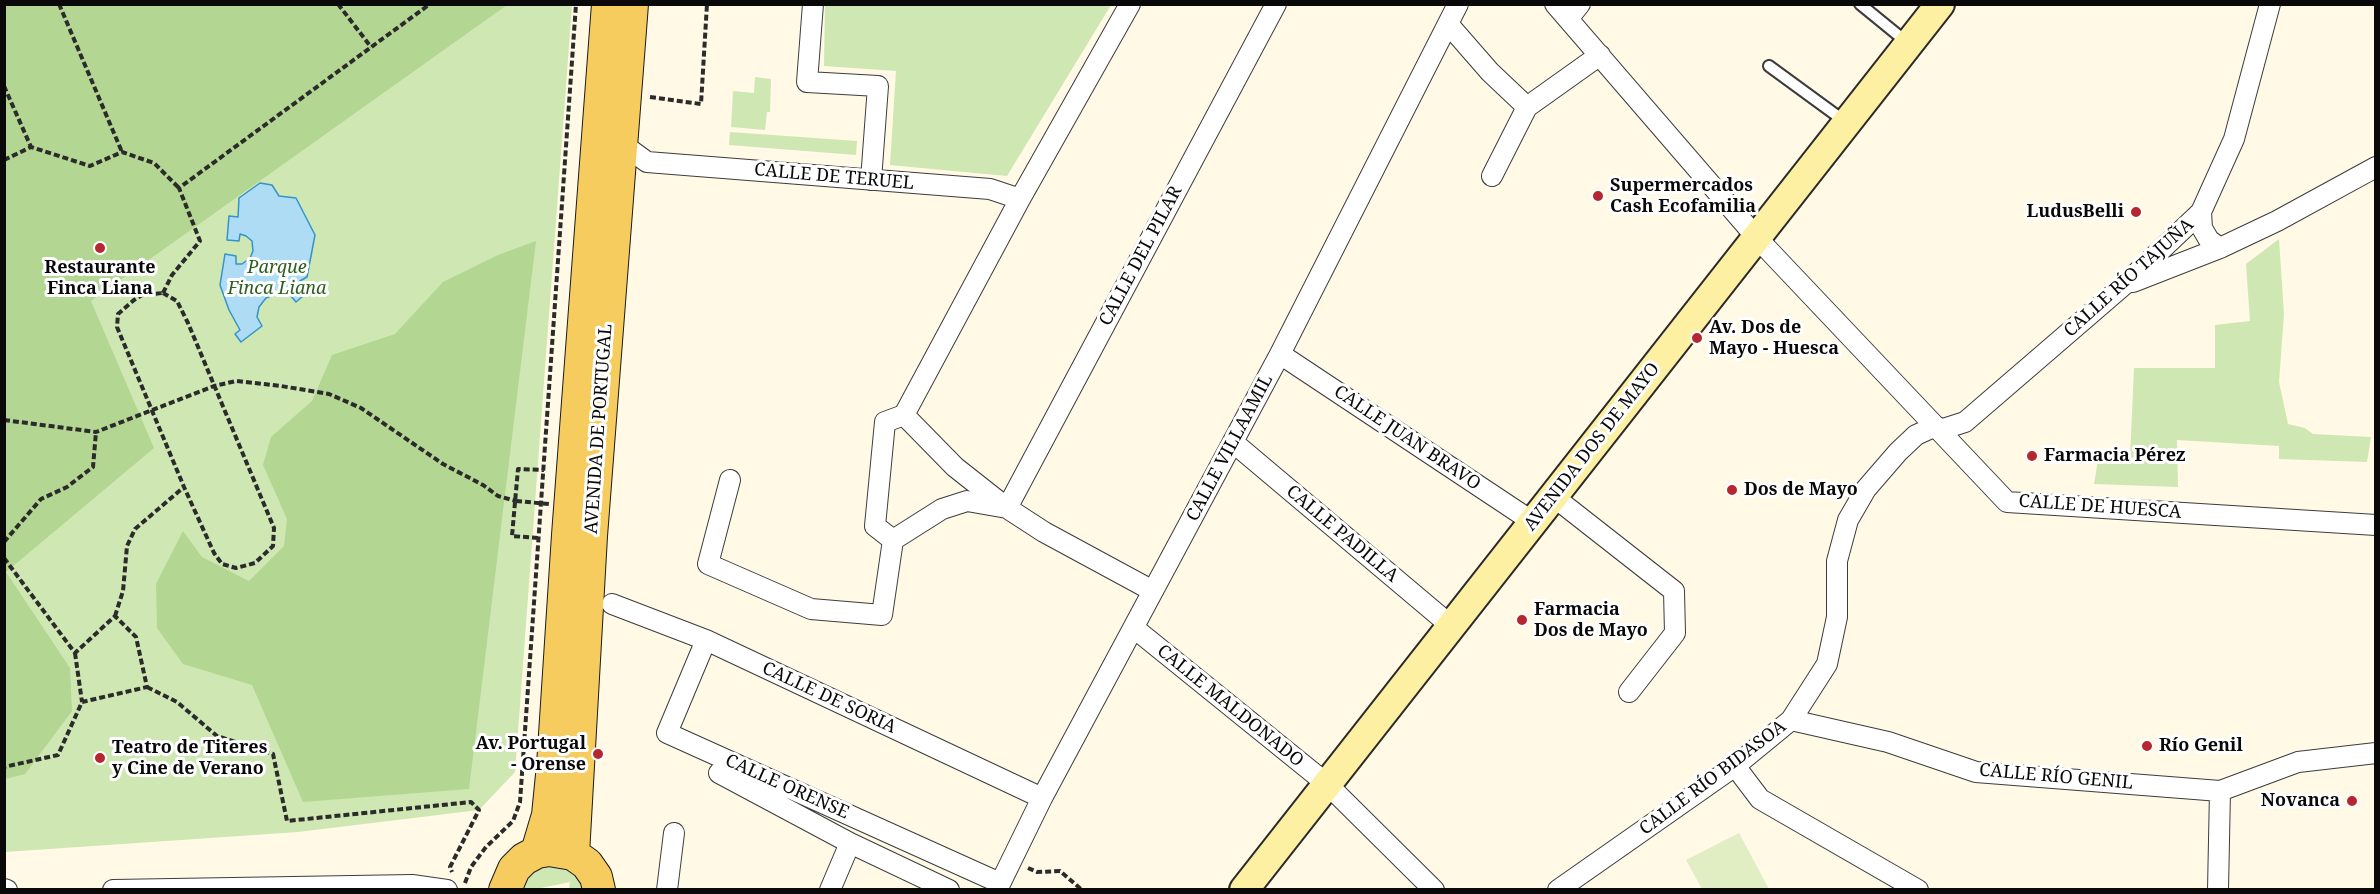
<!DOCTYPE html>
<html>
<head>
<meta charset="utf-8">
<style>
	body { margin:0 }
	#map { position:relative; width:2380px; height:894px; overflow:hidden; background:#fff9e6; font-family:"Noto Serif",serif }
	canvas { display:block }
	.frame { position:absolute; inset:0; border:6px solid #090909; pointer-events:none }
</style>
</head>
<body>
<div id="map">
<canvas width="2380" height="894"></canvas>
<div class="frame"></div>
</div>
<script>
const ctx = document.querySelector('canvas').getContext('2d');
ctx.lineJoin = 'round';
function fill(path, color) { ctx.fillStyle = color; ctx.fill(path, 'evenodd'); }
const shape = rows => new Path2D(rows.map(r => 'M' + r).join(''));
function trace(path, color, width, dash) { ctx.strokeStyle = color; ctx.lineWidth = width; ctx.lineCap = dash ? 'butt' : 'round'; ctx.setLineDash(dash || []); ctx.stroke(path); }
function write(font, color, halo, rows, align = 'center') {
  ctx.font = font + ' "Noto Serif",serif'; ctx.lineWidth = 6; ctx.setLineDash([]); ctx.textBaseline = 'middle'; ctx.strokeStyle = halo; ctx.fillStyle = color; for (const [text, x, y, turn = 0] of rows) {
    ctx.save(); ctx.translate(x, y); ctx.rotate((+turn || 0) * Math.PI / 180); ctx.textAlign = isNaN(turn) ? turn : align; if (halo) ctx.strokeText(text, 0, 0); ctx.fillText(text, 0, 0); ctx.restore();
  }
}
fill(shape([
	[5,5,572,5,515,772,479,810,298,832,5,852],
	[825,5,825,4,1111,5,1007,176,890,165,896,71,824,66],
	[755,77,771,79,770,112,767,112,765,130,731,127,733,91,754,93],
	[730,132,857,141,856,155,729,145],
	[2279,239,2284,314,2279,382,2288,424,2305,428,2313,434,2371,437,2367,462,2279,459,2279,446,2177,440,2178,487,2094,484,2098,460,2130,459,2134,368,2215,368,2215,325,2250,321,2246,264],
	[550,865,570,870,577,877,583,889,569,889,570,882,536,889,522,890,525,881,532,872]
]), '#cfe7b2');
fill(shape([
	[4,5,507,5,91,301,154,448,6,572,70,668,72,711,25,774,5,779],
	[536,241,469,789,303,802,252,685,183,664,157,628,156,584,183,531,202,557,249,581,284,546,287,519,263,465,271,437,312,401,332,355,395,334,443,282,498,255]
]), '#b3d792');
fill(shape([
	[1739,833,1769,889,1702,889,1686,860]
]), '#e1eec4');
const water = shape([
	[260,183,272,185,279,196,296,198,315,235,307,277,300,281,298,289,303,296,296,302,290,295,281,292,266,298,259,307,257,317,262,326,241,342,235,334,240,330,229,310,220,285,225,254,236,256,236,264,242,264,250,258,253,251,252,241,246,236,240,234,239,241,227,240,229,216,238,217,239,198,260,183]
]);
fill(water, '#addcf4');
trace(water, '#3593ca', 1.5);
const lane = shape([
	[1860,4,1909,44],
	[1769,66,1847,123]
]);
const street = shape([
	[813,4,807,82,878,86,871,180],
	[1555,4,1757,238,2007,502,2376,525],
	[1568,19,1580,4],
	[1449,25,1490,72,1527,107,1600,55],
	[621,143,647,162,990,189,1020,199],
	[1492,176,1527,107],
	[2201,212,2202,228,2209,240,2220,248],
	[2133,282,2220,248,2277,221,2376,167],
	[1280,354,1533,522],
	[904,415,1020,199,1130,4],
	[904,415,955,467,1007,508,1044,532,1153,591],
	[1940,430,1965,422,2124,285,2201,212,2234,139,2270,4],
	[1234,443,1450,625],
	[730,480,708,564,811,609,882,615,893,540,875,526,885,422,904,415],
	[1554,497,1674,591,1675,633,1629,692],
	[893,540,942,509,967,501,1007,508,1276,4],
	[612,604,706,640,1042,798],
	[1134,628,1327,784,1434,890],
	[706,640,667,733,1000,883],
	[1791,720,1888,742,1976,772,2220,791,2298,762,2376,753],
	[1735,766,1760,799,1918,890],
	[719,773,850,843,949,890],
	[4,889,7,890],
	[113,890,412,885,447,890],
	[667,890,674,833],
	[830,890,850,843],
	[997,890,1042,798,1280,354,1458,4],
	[1558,890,1735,766,1791,720,1827,664,1837,617,1837,561,1848,520,1866,489,1898,452,1916,435,1936,426],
	[2218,890,2220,791]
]);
const secondary = shape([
	[1244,890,1940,4]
]);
const primary = shape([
	[537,852,548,815,553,765,568,535,608,4],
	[573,854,591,536,632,4],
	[505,890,514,869,524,859,537,852,549,850,573,854,587,864,596,877,599,890]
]);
trace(lane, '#3c3c3c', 14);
trace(street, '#3c3c3c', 22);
trace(secondary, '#2b2b2b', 32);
trace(primary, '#1a1a1a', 34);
trace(shape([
	[59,4,122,152],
	[338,4,371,47],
	[4,86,31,147],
	[650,97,701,104,707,4],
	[4,160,31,147,90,166,122,152,154,163,179,188],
	[163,293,177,301,188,323,274,528,273,546,255,563,236,568,222,564,214,553,184,487,117,327,118,314,134,300,142,295,163,293],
	[163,293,172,275,200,241,179,188,430,4],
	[4,420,96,432,214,386,236,381,281,386,329,394,361,408,443,464,483,485,498,496,516,501],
	[538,538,512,536,518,469,544,470],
	[4,542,41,499,67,487,93,467,96,432],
	[4,558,75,653,115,616,136,637,147,687,82,702,58,755,4,767],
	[115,616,123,591,127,546,135,529,184,487],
	[75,653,82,702],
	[147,687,177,702,217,736,273,754,287,821,471,802,479,810,450,867,452,872],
	[1028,868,1037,872,1060,871,1082,890],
	[465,883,471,867,486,847,513,821,520,802,576,4]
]), '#2b2b2b', 4, [6, 3]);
trace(lane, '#fff', 10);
trace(street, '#fff', 20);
trace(secondary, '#fef0a2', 28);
trace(primary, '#f6cc5f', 32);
trace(shape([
	[516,501,549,504]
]), '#2b2b2b', 4, [6, 3]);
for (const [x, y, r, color] of [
	[1598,196,6,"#b52631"],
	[2136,212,6,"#b52631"],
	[100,248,6,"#b52631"],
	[1697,338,6,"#b52631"],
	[2032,456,6,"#b52631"],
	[1732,490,6,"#b52631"],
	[1522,620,6,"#b52631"],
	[2147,746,6,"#b52631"],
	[598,754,6,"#b52631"],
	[100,758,6,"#b52631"],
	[2352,801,6,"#b52631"]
]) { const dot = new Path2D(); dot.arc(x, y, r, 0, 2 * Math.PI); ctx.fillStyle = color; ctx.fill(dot); trace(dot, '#fff', 2); }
write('18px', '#090909', '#fff', [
	["CALLE DE TERUEL",834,177,5],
	["CALLE DEL PILAR",1141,256,-62],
	["CALLE RÍO TAJUÑA",2129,278,-42],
	["AVENIDA DE PORTUGAL",599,429,-86],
	["CALLE JUAN BRAVO",1407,438,34],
	["AVENIDA DOS DE MAYO",1592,447,-52],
	["CALLE VILLAAMIL",1230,448,-62],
	["CALLE DE HUESCA",2100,507,4],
	["CALLE PADILLA",1342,534,40],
	["CALLE DE SORIA",829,698,25],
	["CALLE MALDONADO",1230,706,39],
	["CALLE RÍO GENIL",2056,777,5],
	["CALLE RÍO BIDASOA",1713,778,-37],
	["CALLE ORENSE",787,787,24]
]);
write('bold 18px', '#090909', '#fff', [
	["Supermercados",1610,186],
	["Cash Ecofamilia",1610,207],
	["LudusBelli",2124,212,"right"],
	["Restaurante",100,268,"center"],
	["Finca Liana",100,289,"center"],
	["Av. Dos de",1709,328],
	["Mayo - Huesca",1709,349],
	["Farmacia Pérez",2044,456],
	["Dos de Mayo",1744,490],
	["Farmacia",1534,610],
	["Dos de Mayo",1534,631],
	["Av. Portugal",586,744,"right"],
	["- Orense",586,765,"right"],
	["Río Genil",2159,746],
	["Teatro de Titeres",112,748],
	["y Cine de Verano",112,769],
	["Novanca",2340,801,"right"]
], 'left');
write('italic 18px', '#2c5e1d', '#fff', [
	["Parque",277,268],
	["Finca Liana",277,289]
]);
</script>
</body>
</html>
